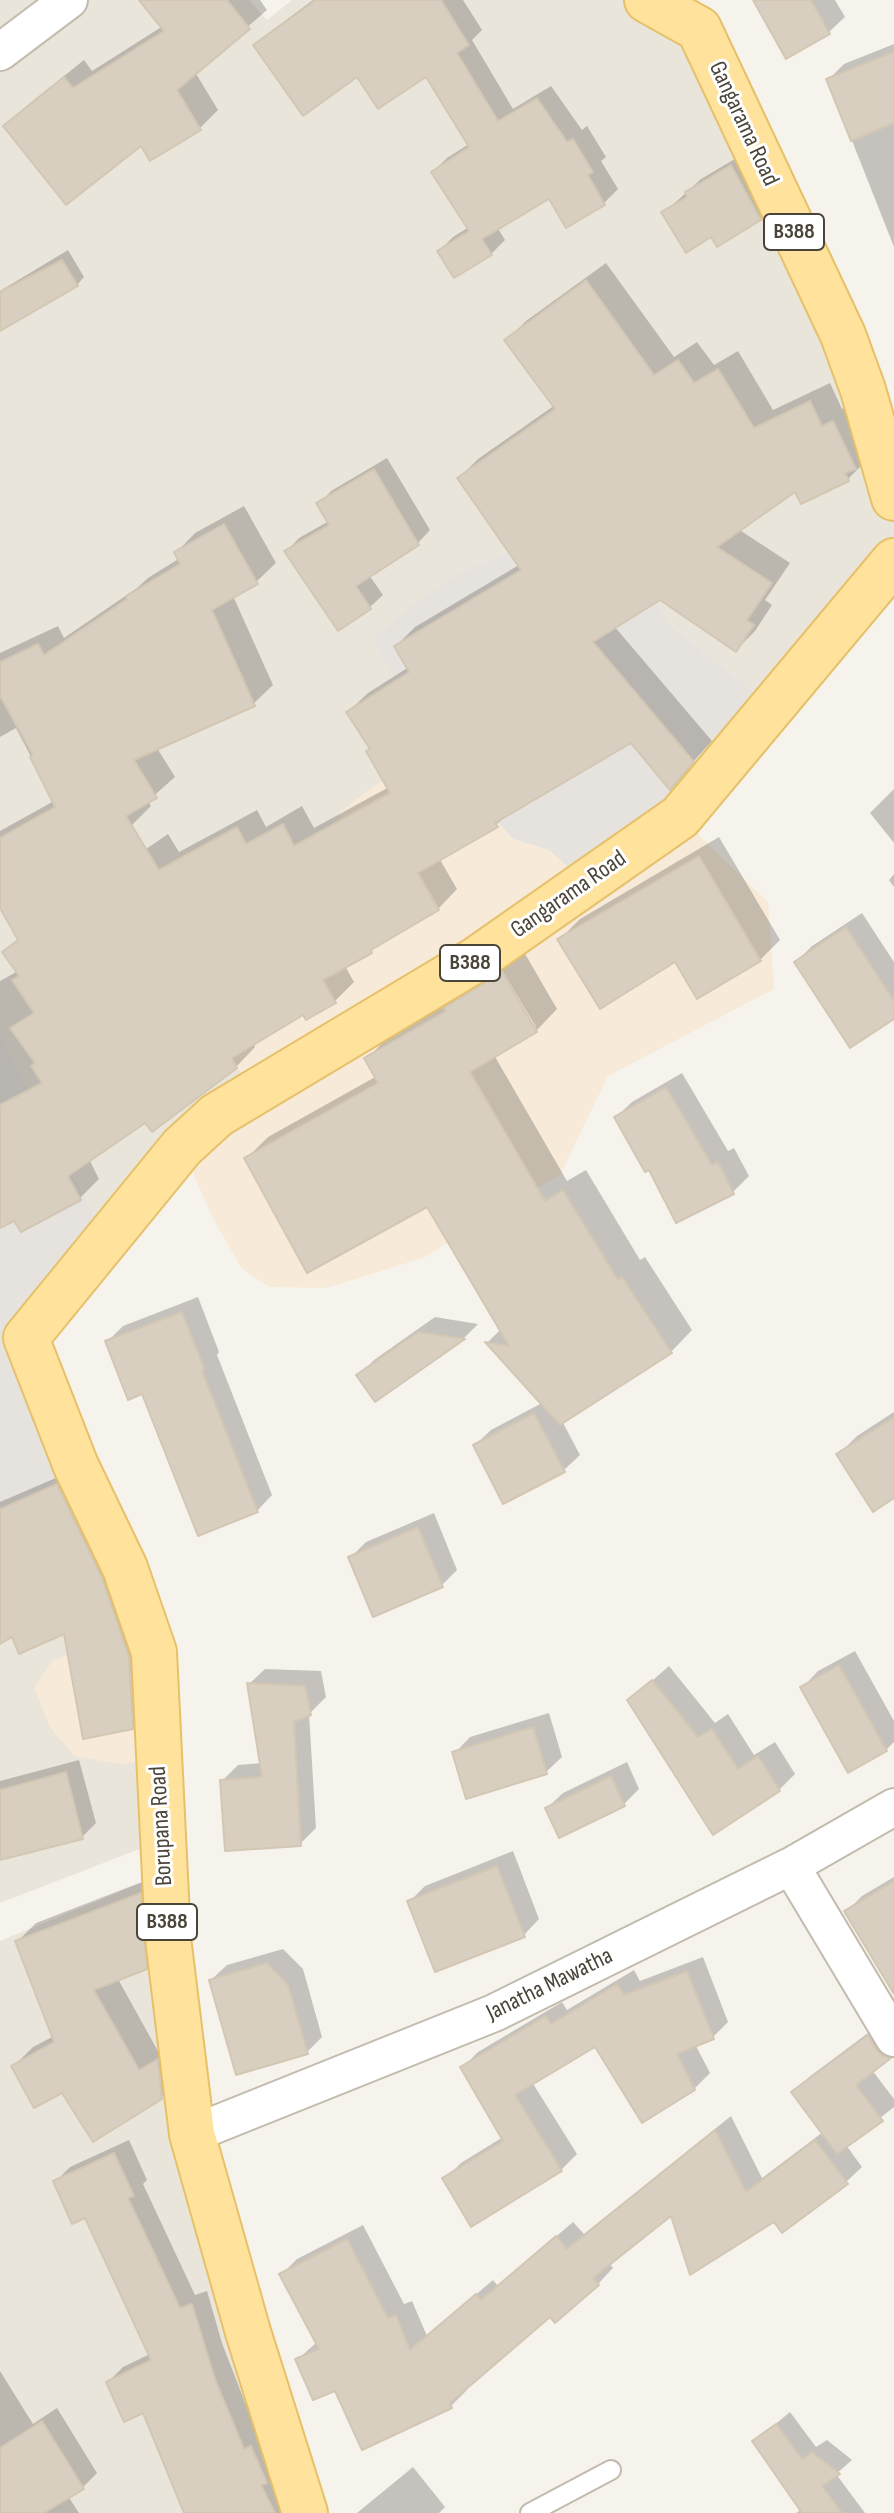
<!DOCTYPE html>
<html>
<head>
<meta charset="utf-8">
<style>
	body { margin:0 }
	canvas { display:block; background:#f6f3ec }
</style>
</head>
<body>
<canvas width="894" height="2513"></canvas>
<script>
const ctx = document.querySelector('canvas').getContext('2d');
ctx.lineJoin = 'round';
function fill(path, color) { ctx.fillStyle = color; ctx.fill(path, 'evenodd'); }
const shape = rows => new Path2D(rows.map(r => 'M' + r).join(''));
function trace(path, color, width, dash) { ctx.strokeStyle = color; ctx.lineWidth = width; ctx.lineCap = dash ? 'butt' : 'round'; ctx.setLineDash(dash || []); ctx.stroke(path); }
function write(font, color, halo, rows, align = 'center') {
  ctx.font = font + ' "Sofia Sans Condensed",sans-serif'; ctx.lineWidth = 6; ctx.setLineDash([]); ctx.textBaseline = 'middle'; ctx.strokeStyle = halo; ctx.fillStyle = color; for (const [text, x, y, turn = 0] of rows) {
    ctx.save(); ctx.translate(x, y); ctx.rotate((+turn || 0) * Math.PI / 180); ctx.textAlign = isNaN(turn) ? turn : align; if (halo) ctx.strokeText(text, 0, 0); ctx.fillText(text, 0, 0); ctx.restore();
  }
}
fill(shape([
	[0,0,249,0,267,20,292,0,647,0,699,29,894,498,894,561,772,706,673,627,593,515,463,571,372,640,447,767,370,875,257,1091,107,1238,0,1036],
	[76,1466,144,1623,89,1644,158,1760,163,1840,0,1903,0,1522],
	[165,1873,168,1938,305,2513,0,2513,0,1941]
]), '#eae5da');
fill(shape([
	[447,767,513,839,549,850,585,883,680,817,768,902,774,989,608,1076,560,1175,423,1258,326,1288,269,1287,242,1269,212,1217,182,1147,256,1091,237,1068,212,1014,370,876,338,814,373,786,407,773],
	[144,1623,158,1760,120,1764,74,1756,50,1727,34,1688,52,1661]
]), '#f7ead8');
fill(shape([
	[593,515,673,627,772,706,585,883,549,850,513,839,447,767,372,640,408,609,463,571],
	[0,1036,107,1238,26,1338,76,1466,0,1522]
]), '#e6e2dd');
fill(shape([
	[152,0,260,0,267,10,195,72,218,110,200,128,151,158,141,143,6,126,24,108,84,60,92,71,163,26],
	[313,0,463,0,482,30,472,40,513,109,551,86,582,130,587,126,606,157,601,161,618,189,604,203,566,225,550,196,497,227,505,240,491,254,439,251,453,237,469,227,433,172,447,158,469,144,427,74,358,75,256,45,270,32],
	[755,0,835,0,845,17,829,32],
	[894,44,894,247,828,80,844,64],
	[745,153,774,205,760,219,712,234,664,213,701,179],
	[68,250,84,277,77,285,0,328,0,291],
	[606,263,674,357,697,342,714,365,738,351,773,410,830,383,842,409,852,404,867,460,848,479,796,489,738,529,790,563,765,600,772,605,755,631,736,650,660,597,614,626,712,741,670,787,631,740,509,812,496,825,439,858,457,889,438,909,345,966,354,982,335,1001,303,1012,253,1043,255,1047,236,1067,145,1120,89,1159,99,1179,80,1198,21,1230,15,1218,0,1226,0,981,18,971,5,952,24,933,168,834,179,852,257,810,266,827,302,806,314,828,389,787,372,748,348,712,368,693,409,667,396,646,415,627,519,565,459,478,478,459,555,405,507,340,526,321],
	[387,458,430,530,418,543,369,575,383,595,370,607,339,628,287,551,299,538,329,521,319,504,331,491],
	[244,506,276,563,256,582,233,596,273,685,253,704,157,748,175,777,148,801,151,806,132,825,0,886,0,831,54,801,16,728,0,737,0,653,58,626,64,638,137,588,148,578,180,558,176,553,195,533],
	[894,789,894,843,870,813],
	[719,837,780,940,760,960,676,959,560,939,580,919],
	[894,874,894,887,889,880],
	[862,913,894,962,894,1017,796,962,812,946],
	[524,952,557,1009,536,1031,494,1055,567,1181,586,1170,640,1260,645,1257,692,1330,671,1352,562,1421,580,1455,564,1470,475,1445,491,1430,542,1403,488,1342,501,1329,428,1204,246,1159,268,1137,377,1076,367,1059,388,1037,458,996,468,987,497,969,532,1027,536,1027,500,967],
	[682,1073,728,1151,734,1148,749,1176,733,1192,677,1220,650,1167,616,1117,632,1102],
	[198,1297,219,1352,217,1355,272,1495,257,1511,144,1392,107,1342,123,1326],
	[435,1317,478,1324,464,1338,375,1399,359,1376,374,1360],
	[894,1412,894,1496,839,1454,857,1436],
	[72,1471,116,1562,146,1713,132,1728,66,1631,13,1635,0,1642,0,1502],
	[434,1513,457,1570,442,1585,350,1558,366,1542],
	[855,1651,894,1721,894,1742,886,1750,803,1687,818,1671],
	[669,1666,715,1723,728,1714,754,1755,775,1742,795,1774,779,1790,714,1832,629,1701],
	[265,1669,321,1671,326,1697,309,1714,316,1828,300,1844,222,1781,238,1765,262,1763,249,1684],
	[549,1713,562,1757,546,1772,455,1753,470,1737],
	[79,1760,96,1823,82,1837,0,1858,0,1781],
	[627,1762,639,1789,624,1804,547,1808,563,1793],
	[513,1851,539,1919,524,1935,409,1902,425,1886],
	[160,1875,165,1948,146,1967,118,1979,159,2053,177,2042,181,2077,161,2097,63,2090,13,2067,33,2047,54,2036,17,1942,36,1923],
	[894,1877,894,1990,847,1911,862,1896],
	[283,1949,303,1969,322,2037,307,2052,211,1980,227,1965],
	[703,1957,728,2022,713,2037,695,2044,710,2073,694,2089,596,2044,532,2082,577,2154,561,2170,445,2179,461,2163,503,2137,462,2068,478,2052,562,2002,567,2010,634,1970,640,1981],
	[884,2021,894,2052,872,2070,894,2099,894,2107,846,2145,862,2167,846,2182,774,2220,672,2213,609,2263,613,2268,598,2284,550,2314,465,2387,467,2390,451,2406,336,2388,297,2360,317,2342,282,2274,297,2259,363,2225,404,2304,412,2301,427,2336,493,2280,498,2286,573,2222,584,2234,731,2116,762,2178,823,2132,794,2092,809,2077],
	[129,2140,147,2180,143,2184,195,2295,207,2291,222,2343,258,2436,291,2503,281,2513,187,2513,144,2411,108,2382,123,2367,150,2354,86,2216,55,2182,70,2167],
	[0,2371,33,2424,57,2408,97,2473,83,2487,68,2496,79,2513,0,2513],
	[790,2412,816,2447,827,2440,852,2460,836,2474,865,2513,796,2513,802,2509,755,2441],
	[413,2467,445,2507,439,2513,357,2513]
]), '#0003');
const building = shape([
	[139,0,227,0,250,29,177,90,201,130,150,161,141,146,66,205,3,126,64,77,73,88,164,31,139,0],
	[316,0,441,0,469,45,457,53,498,121,537,98,567,142,573,139,593,172,588,175,605,205,566,228,549,199,482,239,492,255,454,278,437,251,469,231,431,172,469,147,426,77,378,109,357,77,303,116,253,45,316,0],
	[753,0,811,0,830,34,786,59,753,0],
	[894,52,894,123,851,141,826,79,894,52],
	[731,165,761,220,717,247,711,237,686,253,661,212,687,197,685,192,731,165],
	[62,260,78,286,0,331,0,292,62,260],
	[586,280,654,375,678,360,694,383,718,369,754,428,810,401,822,426,833,421,856,469,845,473,849,481,801,504,795,492,717,547,772,583,747,620,754,625,736,652,660,600,593,642,694,762,670,790,631,743,495,823,498,827,418,873,439,910,371,950,372,953,323,980,336,1003,306,1020,303,1015,232,1058,237,1068,152,1132,145,1123,68,1176,81,1200,21,1232,14,1221,0,1228,0,1105,42,1083,31,1066,35,1063,10,1028,34,1013,12,980,19,976,2,952,18,940,0,908,0,838,55,807,30,757,33,755,0,696,0,662,38,644,44,655,127,599,126,596,180,564,174,552,224,524,258,584,212,610,255,706,134,760,157,798,126,816,159,870,237,827,246,844,283,824,294,846,390,793,366,751,370,749,346,712,409,672,394,646,521,570,457,478,555,409,504,340,586,280],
	[374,469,419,545,356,586,371,609,338,631,284,551,329,525,316,503,374,469],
	[699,856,761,961,697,999,675,962,600,1009,557,939,699,856],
	[846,927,894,1001,894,1019,850,1048,794,962,846,927],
	[502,972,537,1032,470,1072,545,1201,563,1190,618,1280,622,1277,672,1353,560,1425,485,1342,509,1346,427,1207,307,1273,244,1158,378,1083,364,1058,446,1011,444,1008,502,972],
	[666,1087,712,1165,718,1162,734,1194,676,1223,649,1170,645,1172,614,1117,666,1087],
	[182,1312,205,1370,202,1371,258,1512,198,1536,142,1394,128,1400,105,1341,182,1312],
	[418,1332,465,1339,375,1402,356,1375,418,1332],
	[534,1413,565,1472,503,1504,473,1445,534,1413],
	[894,1417,894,1498,873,1512,836,1454,894,1417],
	[57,1484,102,1578,129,1657,133,1729,83,1739,64,1634,19,1654,12,1637,0,1644,0,1509,57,1484],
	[418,1527,443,1587,373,1617,348,1557,418,1527],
	[839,1665,887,1751,848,1773,800,1687,839,1665],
	[652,1680,698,1737,712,1729,738,1769,758,1756,780,1791,713,1835,627,1700,652,1680],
	[247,1683,305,1686,311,1715,294,1722,301,1846,225,1851,220,1780,262,1777,247,1683],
	[533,1727,547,1774,466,1799,452,1752,533,1727],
	[66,1772,83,1839,0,1860,0,1790,66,1772],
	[611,1776,625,1806,559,1838,545,1808,611,1776],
	[497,1866,525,1937,435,1972,407,1901,497,1866],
	[894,1881,894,1994,844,1911,894,1881],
	[141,1893,147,1969,94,1990,139,2070,158,2059,162,2099,93,2142,62,2093,34,2108,11,2066,54,2042,15,1941,141,1893],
	[267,1963,288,1985,308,2054,236,2075,209,1980,267,1963],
	[687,1971,714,2039,677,2054,695,2090,642,2123,595,2047,515,2095,562,2171,471,2227,442,2178,503,2141,460,2067,546,2016,551,2024,617,1984,624,1995,687,1971],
	[868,2035,876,2049,883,2056,891,2058,856,2085,883,2121,837,2154,791,2092,868,2035],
	[715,2130,746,2192,815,2140,848,2184,782,2233,774,2222,690,2275,671,2216,593,2278,599,2285,555,2323,550,2317,450,2403,452,2408,362,2450,335,2391,313,2400,295,2359,319,2349,279,2274,347,2239,388,2318,396,2315,410,2350,476,2294,481,2300,556,2236,567,2249,715,2130],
	[114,2153,134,2196,128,2198,180,2308,192,2304,215,2379,244,2449,251,2446,267,2483,261,2485,275,2513,184,2513,143,2413,124,2422,106,2382,151,2360,85,2218,72,2224,53,2181,114,2153],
	[42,2421,84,2489,44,2513,0,2513,0,2448,42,2421],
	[776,2424,802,2459,812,2452,840,2474,822,2486,842,2513,802,2513,752,2441,776,2424]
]);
fill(building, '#d8cfc1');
trace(building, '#d3c7b4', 2);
const lane = shape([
	[530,2513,611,2470]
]);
const street = shape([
	[0,52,69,0],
	[791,1866,894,2038],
	[192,2134,494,2013,791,1866,894,1807]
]);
const primary = shape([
	[647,0,699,29,843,335,863,390,894,498],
	[305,2513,248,2332,192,2134,168,1938,154,1652,125,1568,76,1466,26,1338,182,1147,217,1115,477,959,680,817,894,561]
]);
trace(lane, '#c2bbae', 22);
trace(street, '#c2bbae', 40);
trace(primary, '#e6c16a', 48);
trace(lane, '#fff', 18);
trace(street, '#fff', 36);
trace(primary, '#ffe39c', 44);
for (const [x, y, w] of [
	[794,232,60],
	[470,963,60],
	[167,1922,60]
]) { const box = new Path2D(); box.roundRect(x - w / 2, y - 18, w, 36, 6); ctx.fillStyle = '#fff'; ctx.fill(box); trace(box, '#4b4439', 2); }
write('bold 22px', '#4b4439', null, [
	["B388",794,232],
	["B388",470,963],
	["B388",167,1922]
]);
write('24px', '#4b4439', '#fff', [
	["Gangarama Road",743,124,65],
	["Gangarama Road",569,895,-35],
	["Borupana Road",162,1826,-93],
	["Janatha Mawatha",550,1985,-26]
]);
</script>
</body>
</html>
